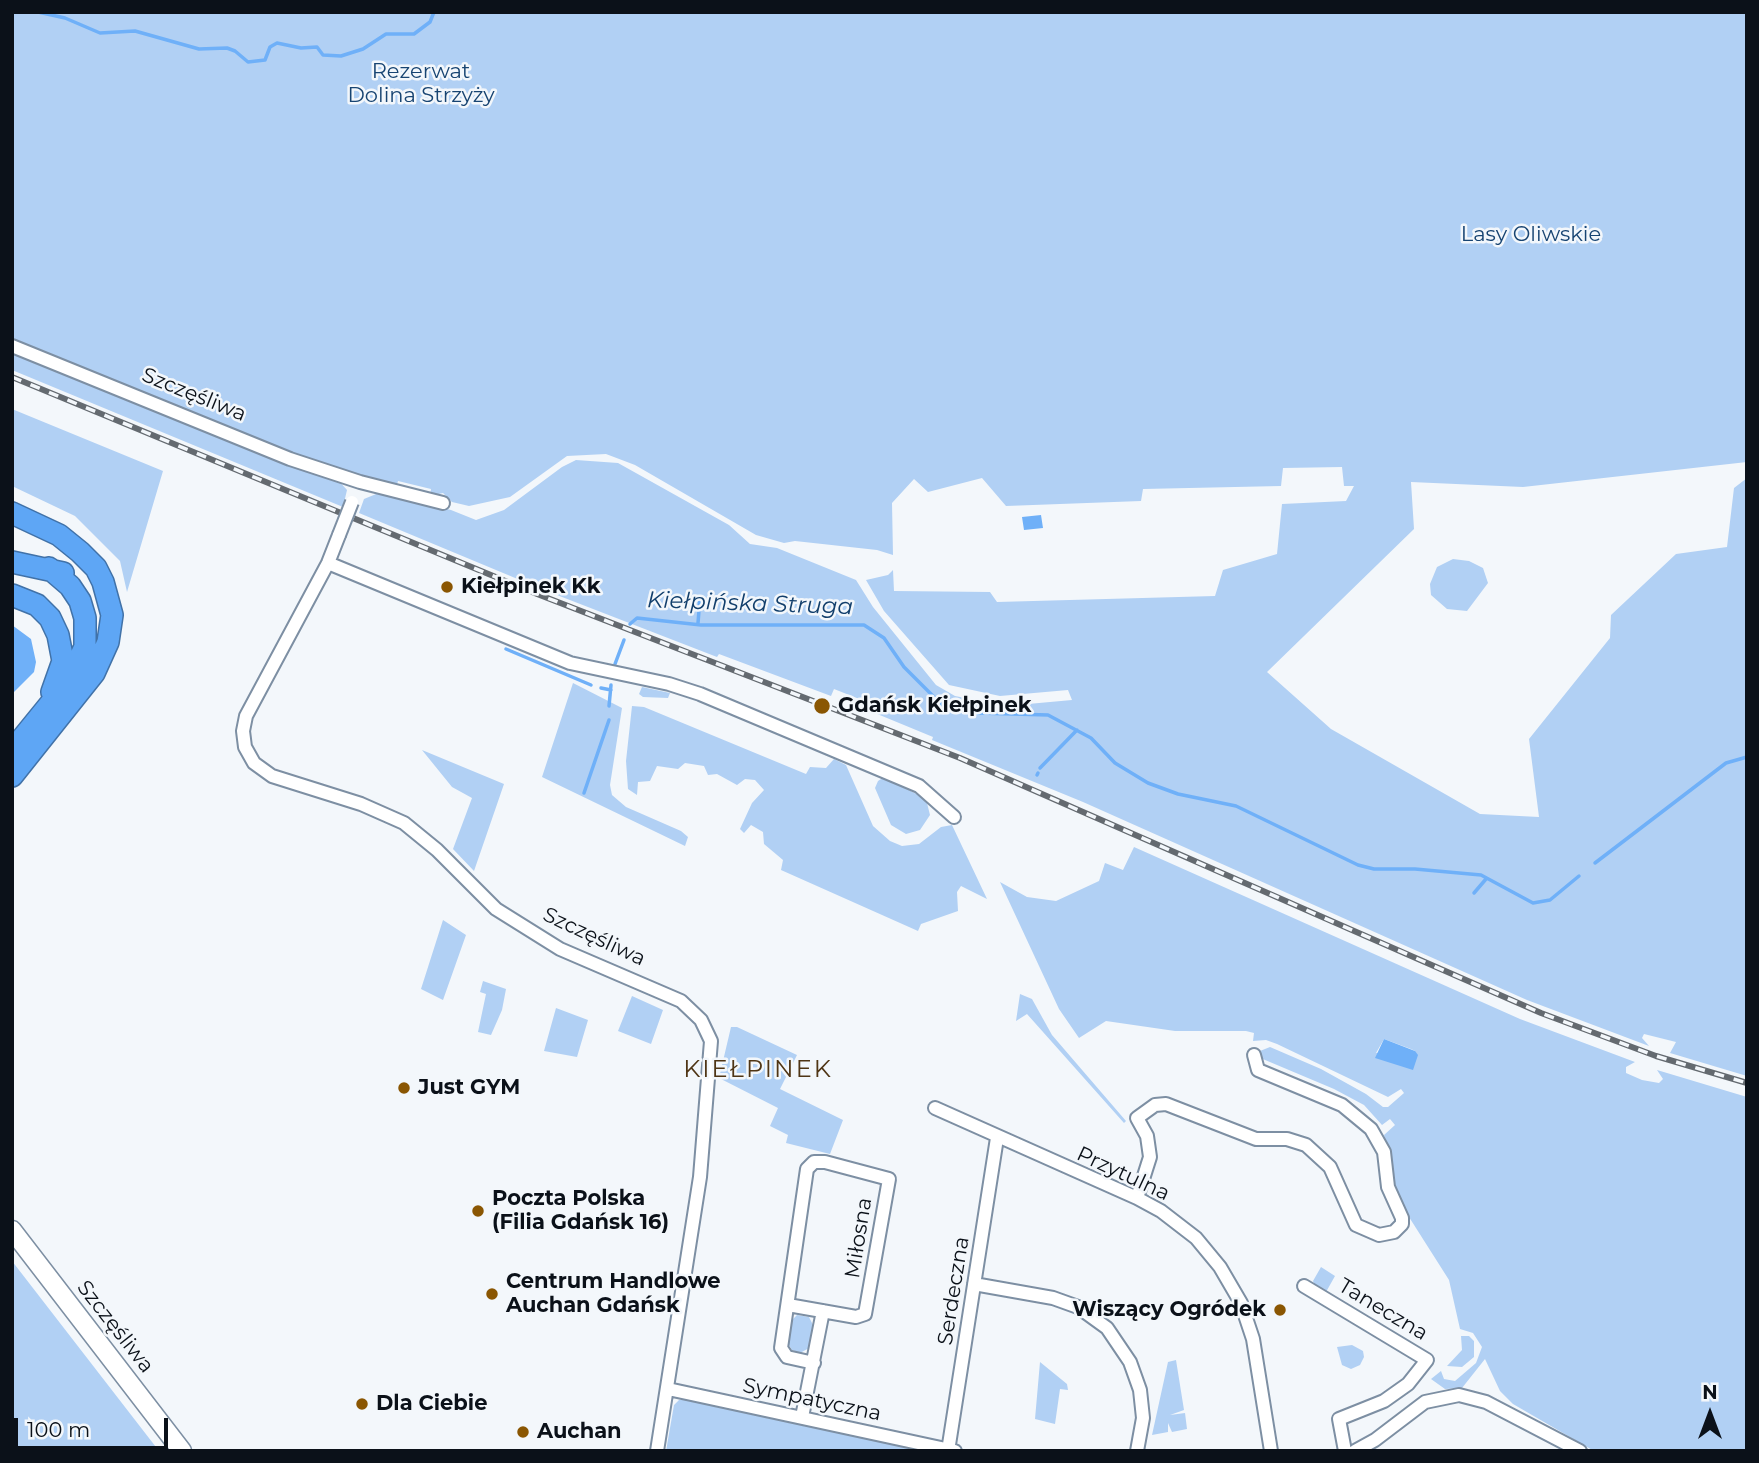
<!DOCTYPE html>
<html>
<head>
<meta charset="utf-8">
<style>
	body { margin:0 }
	#map { position:relative; width:1759px; height:1463px; overflow:hidden; background:#f3f7fb; font-family:Montserrat,sans-serif }
	canvas { display:block }
	.frame { position:absolute; inset:0; border:14px solid #0b1119; pointer-events:none }
	.north { position:absolute; left:1675px; top:1379px; width:70px; height:70px; -webkit-text-stroke:5px #f3f7fb; paint-order:stroke; rotate:0deg; font-size:19px; font-weight:700; line-height:28px; text-align:center; color:#0b1119 }
	.north::after { content:''; display:block; margin:auto; width:24px; height:32px; background:#0b1119; clip-path:polygon(50% 0,100% 100%,50% 72%,0 100%) }
	.scale { position:absolute; left:14px; top:1418px; width:154px; height:32px; box-sizing:border-box; border:4px solid #0b1119; border-top:0; padding-left:9px; font-size:21px; line-height:24px; white-space:nowrap; color:#0b1119; -webkit-text-stroke:5px #f3f7fb; paint-order:stroke }
</style>
</head>
<body>
<div id="map">
<canvas width="1759" height="1463"></canvas>
<div class="frame"></div>
<div class="north">N</div>
<div class="scale">100 m</div>
</div>
<script>
const ctx = document.querySelector('canvas').getContext('2d');
ctx.lineJoin = 'round';
function fill(path, color) { ctx.fillStyle = color; ctx.fill(path, 'evenodd'); }
const shape = rows => new Path2D(rows.map(r => 'M' + r).join(''));
function trace(path, color, width, dash) { ctx.strokeStyle = color; ctx.lineWidth = width; ctx.lineCap = dash ? 'butt' : 'round'; ctx.setLineDash(dash || []); ctx.stroke(path); }
function write(font, color, halo, rows, align = 'center') {
  ctx.font = font + ' Montserrat,sans-serif'; ctx.lineWidth = 5; ctx.setLineDash([]); ctx.textBaseline = 'middle'; ctx.strokeStyle = halo; ctx.fillStyle = color; for (const [text, x, y, turn = 0] of rows) {
    ctx.save(); ctx.translate(x, y); ctx.rotate((+turn || 0) * Math.PI / 180); ctx.textAlign = isNaN(turn) ? turn : align; if (halo) ctx.strokeText(text, 0, 0); ctx.fillText(text, 0, 0); ctx.restore();
  }
}
fill(shape([
	[12,12,1747,12,1747,462,1523,487,1411,482,1414,529,1267,672,1331,729,1480,814,1539,817,1529,739,1610,638,1611,615,1676,554,1727,547,1734,488,1747,478,1747,1076,1670,1053,1676,1042,1644,1034,1642,1038,1649,1046,1527,1000,1083,802,932,740,933,737,870,711,872,704,834,689,831,696,719,654,717,657,544,590,359,513,364,499,381,492,451,510,476,520,504,510,562,467,576,460,618,463,729,525,750,544,777,548,856,580,873,607,936,685,955,696,1006,706,1072,700,1068,690,1000,696,949,685,884,611,866,580,888,575,893,570,894,591,990,592,997,602,1215,596,1223,570,1277,554,1282,504,1346,501,1354,486,1344,486,1342,467,1283,468,1281,486,1143,489,1141,501,1006,506,982,478,928,492,914,479,892,503,893,555,877,550,795,541,784,543,756,535,635,465,606,454,567,456,510,497,469,506,452,502,443,493,430,496,431,489,398,481,396,488,292,455,12,340],
	[12,350,338,480,347,490,343,507,12,370],
	[12,409,163,471,127,592,120,561,75,516,12,486],
	[1453,559,1469,561,1483,568,1488,583,1467,611,1447,609,1431,595,1430,584,1437,567],
	[573,683,622,708,610,785,612,795,626,807,681,831,688,837,685,846,542,777],
	[642,687,670,693,668,698,643,697,639,694],
	[632,706,644,707,806,774,810,767,826,768,834,759,846,765,873,826,890,841,902,846,919,844,941,827,952,825,987,899,961,886,957,892,958,911,921,924,918,931,781,870,783,860,764,844,763,832,751,825,744,833,740,829,752,803,764,790,755,780,745,779,737,785,717,774,708,775,704,766,685,763,678,769,657,766,650,781,638,782,637,795,628,789,626,761],
	[422,750,504,784,474,871,453,849,472,798,452,787],
	[884,777,926,799,930,815,920,830,906,834,891,825,875,788,878,781],
	[1134,847,1520,1019,1635,1062,1626,1067,1626,1073,1642,1080,1659,1083,1663,1079,1657,1070,1747,1097,1747,1451,1594,1451,1513,1404,1500,1391,1485,1359,1462,1388,1445,1389,1431,1379,1441,1371,1444,1379,1455,1381,1476,1363,1482,1347,1473,1333,1460,1329,1449,1280,1395,1195,1384,1135,1395,1125,1390,1119,1382,1125,1364,1105,1334,1089,1258,1057,1260,1051,1270,1047,1321,1069,1366,1094,1383,1107,1388,1107,1404,1093,1401,1089,1388,1097,1277,1044,1266,1040,1253,1041,1254,1033,1246,1031,1175,1031,1106,1021,1079,1038,1059,1009,1000,882,1027,897,1056,901,1099,881,1105,863,1123,870],
	[1384,1039,1411,1049,1415,1051,1376,1053],
	[443,920,466,935,443,1000,421,989],
	[483,981,506,989,502,1010,491,1035,478,1032,486,994,480,992],
	[1020,994,1032,999,1052,1035,1126,1121,1124,1123,1027,1014,1016,1021],
	[632,996,663,1010,651,1044,618,1031],
	[556,1008,588,1020,577,1057,544,1051],
	[731,1027,737,1027,797,1055,780,1089,843,1120,830,1154,786,1143,788,1135,770,1126,778,1108,719,1078],
	[12,1261,159,1451,12,1451],
	[1321,1267,1335,1276,1326,1292,1315,1286,1313,1281],
	[797,1315,809,1317,814,1327,811,1347,800,1353,792,1350,787,1342,790,1322],
	[1461,1336,1469,1336,1474,1341,1474,1357,1462,1367,1447,1366,1462,1350],
	[1352,1345,1363,1351,1364,1357,1360,1365,1351,1369,1342,1365,1337,1347],
	[1176,1360,1184,1410,1170,1415,1185,1413,1187,1429,1172,1432,1168,1423,1168,1432,1152,1435,1168,1362],
	[1040,1362,1067,1384,1068,1390,1060,1389,1055,1424,1035,1419],
	[691,1397,932,1451,666,1451,674,1405,679,1400,690,1400]
]), '#b1d0f4');
fill(shape([
	[1041,515,1043,528,1024,530,1022,517],
	[12,625,31,639,36,662,34,672,12,694],
	[1384,1039,1415,1051,1418,1055,1413,1070,1375,1058]
]), '#6fb0f8');
trace(shape([
	[38,12,65,18,100,33,135,31,199,49,227,48,235,51,248,62,265,60,270,47,277,43,301,48,317,47,323,55,341,56,363,49,386,34,414,34,430,22,434,12],
	[698,623,700,598],
	[630,624,637,618,701,625,864,625,884,638,904,667,944,707,978,713,1048,715,1091,738,1115,763,1148,783,1178,794,1236,806,1358,865,1374,869,1415,869,1481,875,1533,903,1550,900,1579,876],
	[506,649,591,685],
	[615,664,624,640],
	[601,688,611,690],
	[609,706,611,685],
	[1040,768,1077,730],
	[1037,775,1038,773],
	[584,793,609,720],
	[1595,863,1726,763,1747,757],
	[1474,893,1486,879]
]), '#6fb0f8', 3.5);
const street = shape([
	[12,346,290,459,360,482,443,503],
	[339,535,328,563,246,716,243,731,245,747,254,763,272,776,361,804,404,823,437,850,496,909,560,949,681,1001,701,1020,711,1041,700,1177,657,1451],
	[328,563,570,663,669,684,700,694,919,786,954,817],
	[935,1108,1137,1198,1161,1211,1196,1238,1220,1267,1241,1303,1253,1339,1271,1451],
	[1137,1198,1150,1157,1147,1136,1137,1118,1155,1105,1166,1104,1256,1139,1287,1139,1306,1145,1330,1167,1356,1225,1379,1235,1394,1232,1402,1224,1402,1218,1388,1187,1384,1152,1371,1129,1342,1105,1258,1070,1254,1055],
	[974,1284,1053,1298,1078,1307,1107,1328,1130,1362,1140,1390,1143,1418,1137,1451],
	[1304,1286,1427,1360,1408,1384,1384,1401,1339,1419,1345,1451],
	[788,1305,856,1317,865,1314,889,1179,825,1162,814,1162,807,1169,781,1348,787,1357,814,1363],
	[668,1389,955,1451],
	[802,1417,823,1311],
	[948,1451,997,1138],
	[1355,1451,1375,1440,1425,1402,1459,1395,1486,1402,1580,1451]
]);
const secondary = shape([
	[12,1230,182,1451]
]);
const highway = shape([
	[12,513,59,535,80,552,96,568,103,582,112,615,108,642,94,673,12,776],
	[12,562,63,573],
	[12,595,37,605,50,618,58,635,63,661,52,692],
	[12,751,69,681,85,647,85,618,80,601,70,586,49,568]
]);
trace(street, '#7d8fa3', 16);
trace(secondary, '#7d8fa3', 21);
trace(highway, '#4172a8', 24);
trace(street, '#fff', 12);
trace(secondary, '#fff', 18);
trace(highway, '#5ea6f5', 21);
const rail = shape([
	[12,377,532,592,960,758,1541,1013,1656,1056,1747,1083]
]);
trace(rail, '#646a70', 6);
trace(rail, '#f3f7fb', 3.5, [10]);
const streetBridge = shape([
	[339,535,352,502]
]);
trace(streetBridge, '#7d8fa3', 16, []);
trace(streetBridge, '#fff', 12);
for (const [x, y, r, color] of [
	[447,587,7,"#8a5602"],
	[822,706,9,"#8a5602"],
	[404,1088,7,"#8a5602"],
	[478,1211,7,"#8a5602"],
	[492,1294,7,"#8a5602"],
	[1280,1310,7,"#8a5602"],
	[362,1404,7,"#8a5602"],
	[523,1432,7,"#8a5602"]
]) { const dot = new Path2D(); dot.arc(x, y, r, 0, 2 * Math.PI); ctx.fillStyle = color; ctx.fill(dot); trace(dot, '#f3f7fb', 2.5); }
write('21px', '#174472', '#f3f7fb', [
	["Rezerwat",421,72],
	["Dolina Strzyży",421,96],
	["Lasy Oliwskie",1531,235]
]);
write('21px', '#0b1119', '#f3f7fb', [
	["Szczęśliwa",194,395,22],
	["Szczęśliwa",594,937,25],
	["Przytulna",1123,1174,25],
	["Miłosna",859,1238,-81],
	["Serdeczna",954,1291,-81],
	["Taneczna",1383,1310,31],
	["Szczęśliwa",115,1327,52],
	["Sympatyczna",812,1400,12]
]);
write('bold 21px', '#0b1119', '#f3f7fb', [
	["Kiełpinek Kk",461,587],
	["Gdańsk Kiełpinek",838,706],
	["Just GYM",418,1088],
	["Poczta Polska",492,1199],
	["(Filia Gdańsk 16)",492,1223],
	["Centrum Handlowe",506,1282],
	["Auchan Gdańsk",506,1306],
	["Wiszący Ogródek",1266,1310,"right"],
	["Dla Ciebie",376,1404],
	["Auchan",537,1432]
], 'left');
write('italic 23px', '#123f6c', '#f3f7fb', [
	["Kiełpińska Struga",750,604,2]
]);
ctx.letterSpacing = '2px';
write('24px', '#4f3515', '#f3f7fb', [
	["KIEŁPINEK",758,1070]
]);
ctx.letterSpacing = '0px';
</script>
</body>
</html>
